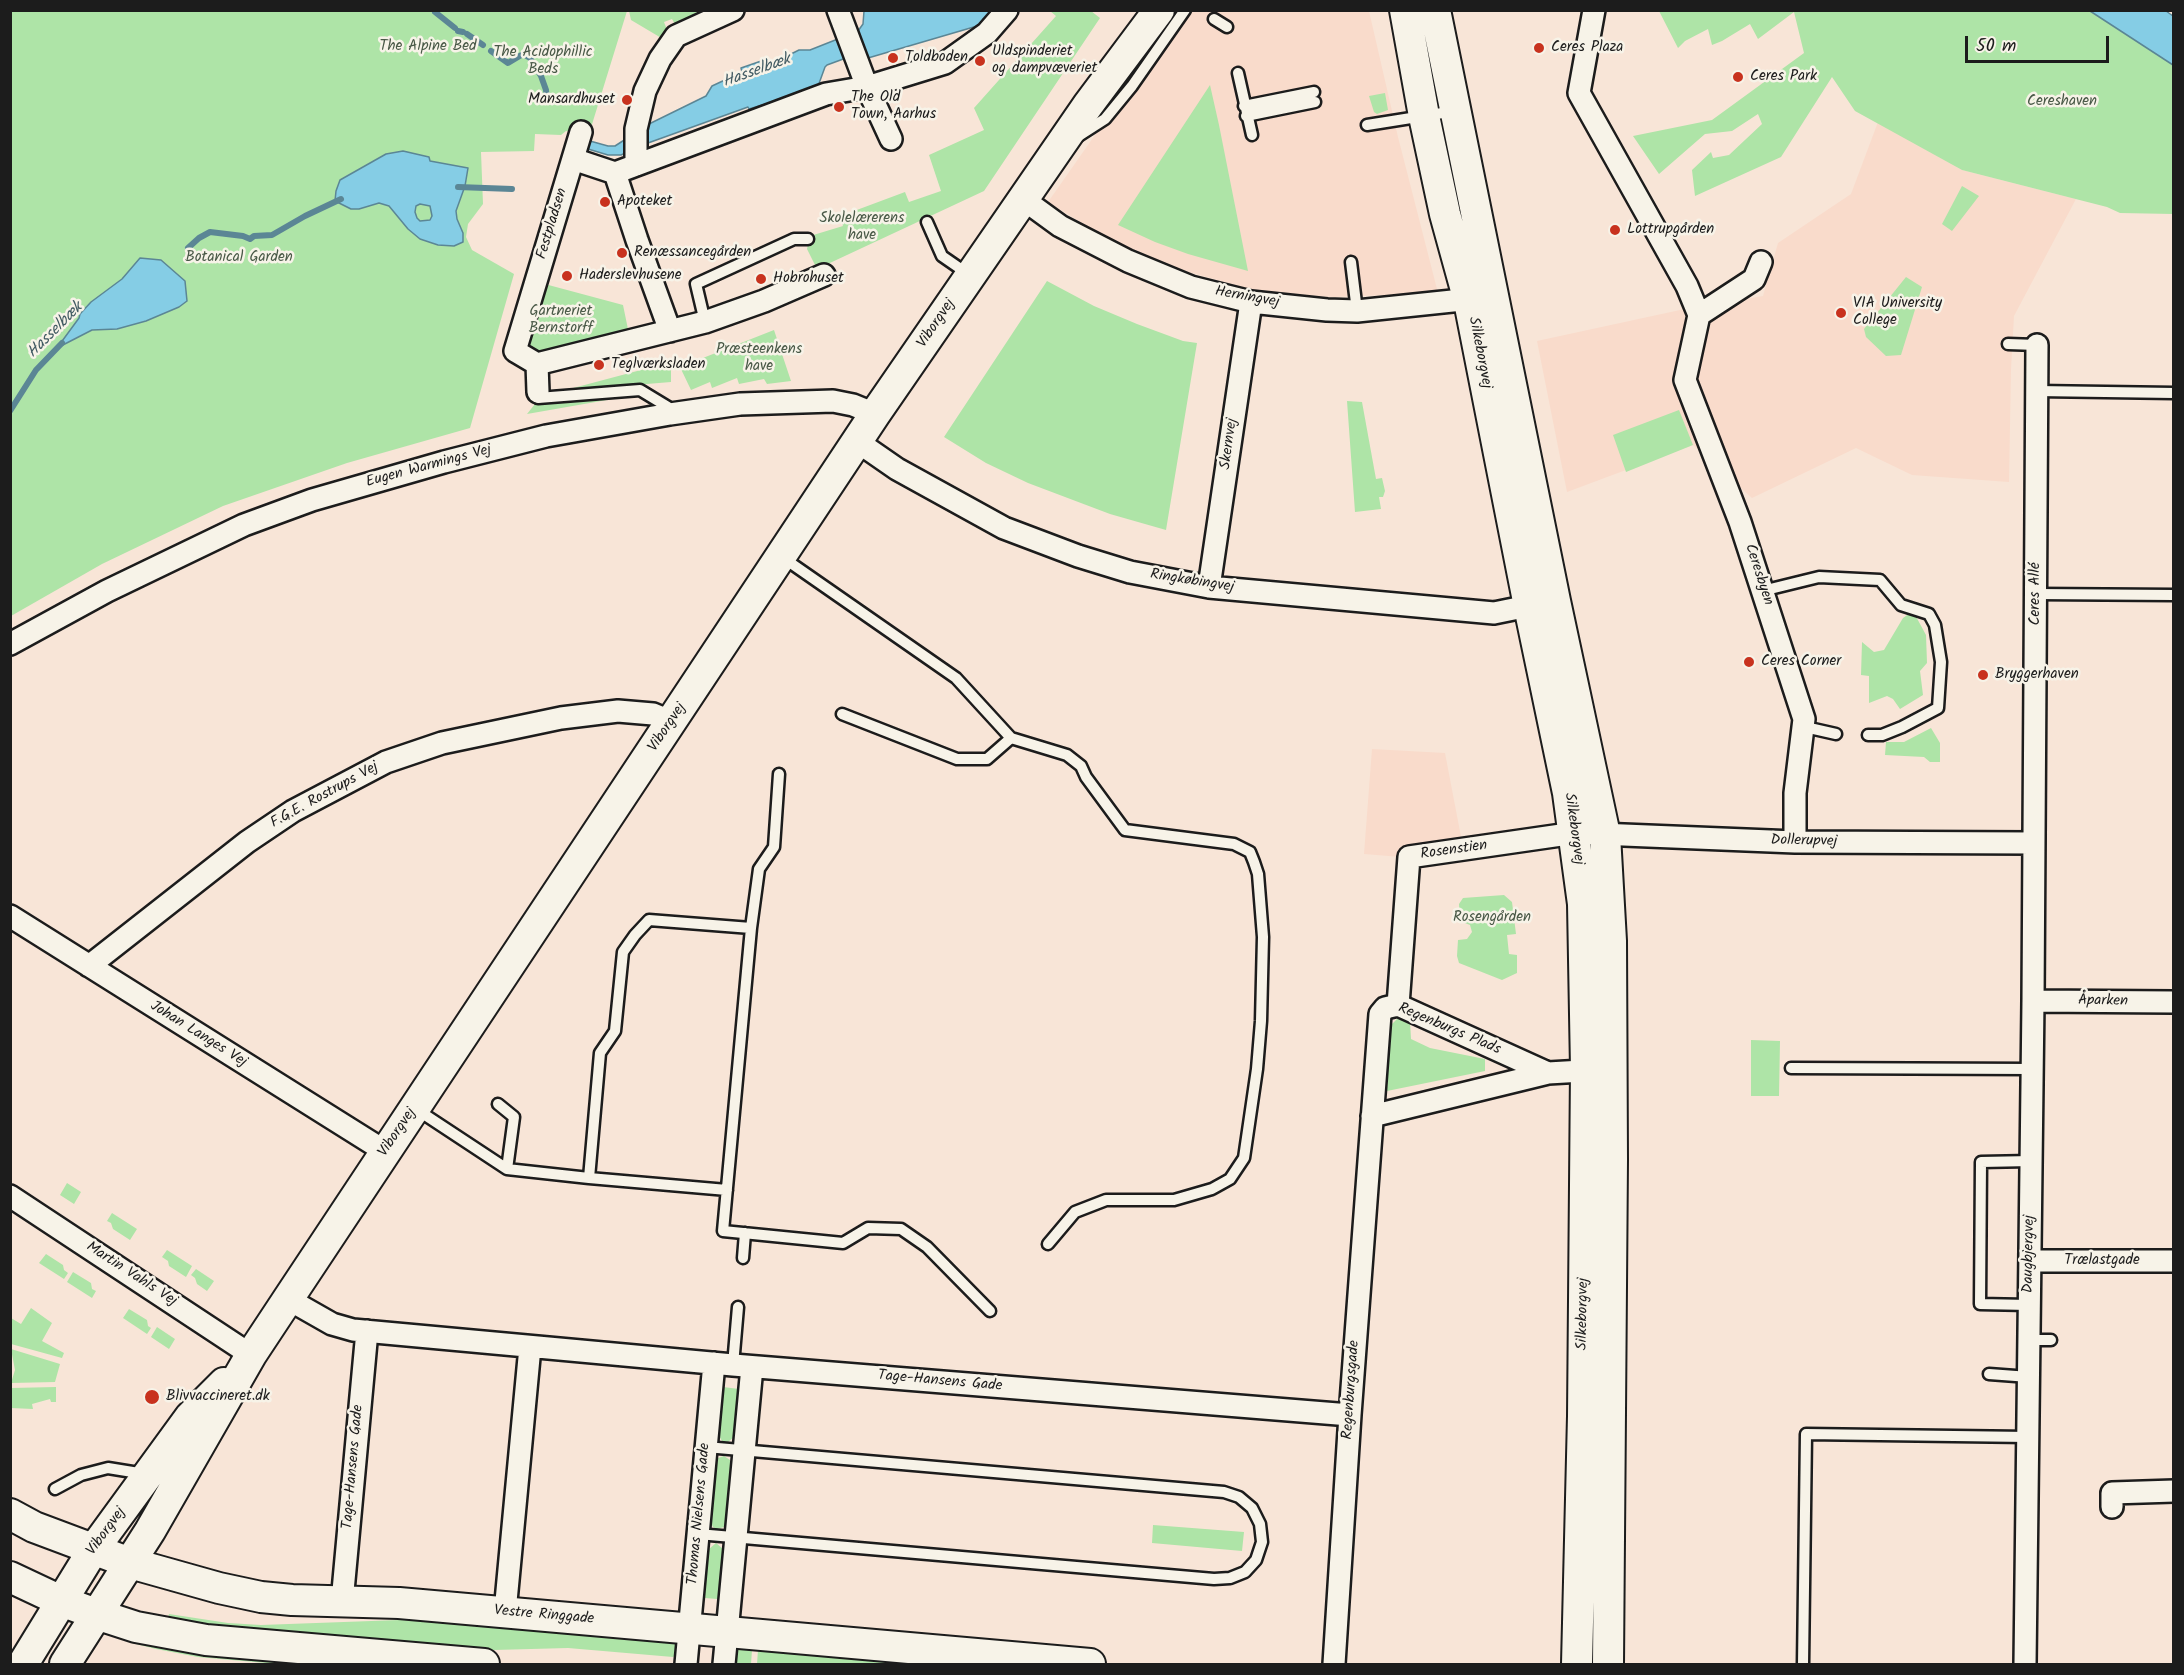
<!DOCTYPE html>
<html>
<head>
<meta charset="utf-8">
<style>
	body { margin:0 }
	#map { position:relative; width:2184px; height:1675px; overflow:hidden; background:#f8e5d7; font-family:Kalam,sans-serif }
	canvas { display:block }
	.frame { position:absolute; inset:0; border:12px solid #1c1c1c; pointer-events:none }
	.scale { position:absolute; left:1965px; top:36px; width:144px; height:27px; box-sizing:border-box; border:3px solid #1c1c1c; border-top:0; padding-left:8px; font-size:18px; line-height:21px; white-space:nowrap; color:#1c1c1c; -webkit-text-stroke:4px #f7f3e8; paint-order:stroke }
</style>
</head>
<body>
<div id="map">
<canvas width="2184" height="1675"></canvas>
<div class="frame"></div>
<div class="scale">50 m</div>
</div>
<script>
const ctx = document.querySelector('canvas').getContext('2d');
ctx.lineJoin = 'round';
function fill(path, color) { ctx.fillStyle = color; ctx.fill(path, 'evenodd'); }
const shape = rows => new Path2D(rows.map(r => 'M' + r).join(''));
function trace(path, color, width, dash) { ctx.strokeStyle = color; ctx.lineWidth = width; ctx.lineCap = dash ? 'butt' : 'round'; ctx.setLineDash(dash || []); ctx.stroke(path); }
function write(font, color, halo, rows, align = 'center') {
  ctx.font = font + ' Kalam,sans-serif'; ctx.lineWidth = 5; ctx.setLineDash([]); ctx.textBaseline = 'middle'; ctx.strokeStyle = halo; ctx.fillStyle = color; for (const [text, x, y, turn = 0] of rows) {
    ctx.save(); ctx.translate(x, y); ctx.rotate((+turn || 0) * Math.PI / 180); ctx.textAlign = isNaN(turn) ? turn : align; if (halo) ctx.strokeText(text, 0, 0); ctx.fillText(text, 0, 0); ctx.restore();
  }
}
fill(shape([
	[1182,11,1369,11,1398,137,1438,293,1333,297,1261,292,1181,270,1106,238,1048,202],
	[1878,122,1962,170,2076,199,2014,316,2011,369,2009,482,1912,475,1856,448,1752,498,1693,445,1567,492,1537,341,1680,310,1763,296,1778,243,1851,194],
	[1372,749,1445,753,1462,842,1401,857,1364,854]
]), '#f9dbcb');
fill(shape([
	[10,11,627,11,589,134,566,131,561,135,535,134,534,151,481,152,483,204,468,224,466,237,472,250,514,274,470,428,347,463,223,506,102,564,11,616],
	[629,11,696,11,699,17,676,26,672,19,664,22,669,35,663,39,631,20],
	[1050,11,1091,11,1100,18,984,191,817,269,807,249,810,236,843,226,841,221,846,214,905,192,909,202,941,191,929,155,984,130,974,108,1056,16],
	[1659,11,2090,11,2173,65,2173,214,2120,213,2107,207,1962,170,1855,111,1832,77,1781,157,1695,196,1692,170,1711,152,1713,158,1729,155,1762,124,1758,114,1732,131,1705,134,1659,174,1633,136,1712,120,1804,53,1794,12,1758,39,1750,24,1722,41,1712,45,1708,29,1685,41,1678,48],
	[1210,85,1219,125,1248,271,1188,254,1155,242,1118,225],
	[1385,93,1388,110,1377,114,1374,112,1369,96],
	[1962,186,1979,196,1952,231,1942,224],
	[1906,277,1922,287,1901,355,1886,356,1866,337,1864,329],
	[1047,281,1094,306,1137,324,1183,341,1197,343,1166,530,1110,514,1028,483,986,463,944,437],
	[541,283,623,305,629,334,541,357,524,352],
	[774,330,791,381,767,384,764,379,739,384,737,378,712,388,710,382,691,390,680,367],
	[671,362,671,382,562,391],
	[624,397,527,414,535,404],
	[1347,401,1362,402,1376,479,1382,478,1385,491,1383,497,1379,497,1381,509,1355,512],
	[1679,410,1693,445,1626,472,1613,435],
	[1913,611,1926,635,1927,663,1920,671,1923,695,1900,709,1893,699,1887,696,1869,703,1869,676,1861,675,1862,642,1874,652,1884,650,1903,618],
	[1931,728,1940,743,1940,762,1930,762,1924,757,1885,755,1886,742,1904,742],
	[1504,895,1512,902,1516,934,1507,935,1509,954,1517,955,1517,973,1502,980,1459,963,1457,956,1458,940,1467,939,1472,932,1470,925,1460,921,1459,904,1463,898],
	[1399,1017,1410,1021,1411,1039,1430,1048,1485,1059,1485,1071,1387,1091,1390,1026],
	[1751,1040,1780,1041,1779,1096,1751,1096],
	[67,1183,81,1192,74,1204,60,1195],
	[112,1213,137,1229,130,1240,113,1229,111,1223,107,1221],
	[167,1250,192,1266,186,1277,169,1266,168,1261,162,1257],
	[46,1254,63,1265,64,1270,68,1273,64,1279,39,1263],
	[196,1269,214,1281,207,1291,197,1284,195,1278,191,1275],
	[73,1272,91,1283,92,1289,96,1291,92,1298,67,1282],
	[31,1308,52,1323,42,1341,64,1353,62,1358,11,1344,11,1318,21,1324],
	[129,1309,147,1320,148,1326,151,1328,147,1334,123,1318],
	[157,1327,175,1339,169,1349,151,1337],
	[11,1349,60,1364,55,1382,11,1383,15,1370],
	[56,1387,56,1402,51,1402,50,1399,32,1404,33,1409,11,1408,11,1388],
	[723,1387,739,1389,734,1437,728,1442,722,1441,718,1434],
	[724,1456,730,1460,731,1468,726,1523,724,1527,717,1529,713,1527,710,1521,714,1469,718,1458],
	[1153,1525,1244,1532,1242,1551,1152,1543],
	[716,1543,723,1549,719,1598,717,1599,705,1598,703,1596,709,1549],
	[169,1614,228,1623,261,1625,399,1620,431,1621,680,1644,678,1654,673,1657,568,1648,494,1650,224,1627,168,1618],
	[132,1641,199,1653,312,1664,277,1664,198,1657,156,1649,132,1643],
	[739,1648,752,1650,751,1664,732,1664,734,1652],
	[758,1650,920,1664,757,1664]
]), '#aee4a7');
const water = shape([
	[864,11,997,11,990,17,983,19,984,24,868,58,865,51,827,65,825,67,817,89,749,109,748,107,648,143,621,155,608,155,588,149,590,141,608,146,615,146,649,124,706,96,712,86,742,72,741,68,767,59,769,65,799,50,810,50,858,31,863,24,864,11],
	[2090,11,2166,11,2173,16,2173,65,2090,11],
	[403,151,429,157,430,161,468,168,465,186,456,211,457,219,463,233,463,242,454,246,438,245,420,239,408,229,389,206,379,203,359,209,351,209,335,201,336,191,340,180,386,154,403,151],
	[420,204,430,206,432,216,430,220,420,221,417,218,415,212,416,206,420,204],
	[140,258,161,260,185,281,187,301,179,307,146,321,117,329,92,330,57,348,79,318,80,314,91,302,122,279,140,258]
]);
fill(water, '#85cde5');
trace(water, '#5b8695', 1.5);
trace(shape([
	[435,12,455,28],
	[458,31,463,32],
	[467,34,483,45],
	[491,51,508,63,523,54,530,58,541,76,546,90,547,100],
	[458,187,512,189],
	[188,248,199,238,210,232,243,236,250,239,254,236,272,235,305,216,341,199],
	[10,411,36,370,62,343]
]), '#5b8695', 6);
const lane = shape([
	[1214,19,1227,27],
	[1238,73,1252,135],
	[1244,106,1314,92],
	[1246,116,1315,102],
	[1367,125,1455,111],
	[1077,137,1105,119,1132,86,1185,10],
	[927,222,942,256,968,274],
	[1351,262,1357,311],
	[705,322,696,284,794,239,808,239],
	[2008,344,2037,345],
	[2037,391,2174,393],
	[538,395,538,398,640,390,668,407,670,414],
	[782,557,956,678,1011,738,1067,755,1081,766,1086,777,1125,830,1234,844,1250,852,1254,862,1258,874,1263,937,1261,1021,1257,1069,1244,1158,1230,1179,1212,1189,1174,1200,1106,1200,1075,1212,1048,1244],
	[1762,591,1819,577,1880,580,1901,605,1929,614,1935,625,1941,662,1938,708,1902,727,1882,735,1868,735],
	[2036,594,2174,595],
	[842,714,957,759,987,759,1011,738],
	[1805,727,1836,734],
	[779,774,774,847,759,869,751,928,723,1231,843,1243,868,1228,901,1229,927,1247,990,1311],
	[1791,1068,2032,1069],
	[498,1104,514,1117,507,1169],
	[416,1109,507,1169,589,1178,727,1190],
	[589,1178,600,1053,615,1031,623,952,635,935,649,920,751,928],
	[743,1258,745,1233],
	[2029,1305,1980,1304,1981,1162,2031,1161],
	[2029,1340,2051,1340],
	[733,1365,738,1307],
	[1989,1374,2029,1377],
	[55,1489,81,1475,108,1468,145,1474],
	[698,1534,1214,1579,1230,1578,1245,1572,1256,1560,1262,1542,1260,1524,1252,1508,1239,1497,1224,1492,706,1447],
	[1803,1664,1806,1434,2028,1437]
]);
const street = shape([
	[838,10,867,87,891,139],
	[1594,10,1579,93,1687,286,1699,315,1685,380,1740,522,1804,719,1795,793,1795,842],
	[573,159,615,173,826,94,867,87,945,63,987,33,1007,10],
	[636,165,636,129,645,91,660,59,676,36,733,10],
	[615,173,637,240,670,331],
	[1023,199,1060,226,1128,261,1191,287,1251,302,1327,310,1357,311,1481,298],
	[1699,315,1754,279,1761,262],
	[537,364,705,322,764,301,824,275],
	[537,364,515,351,581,132],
	[537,364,538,392],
	[858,442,897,469,1004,528,1078,556,1130,572,1209,587,1494,613,1543,603],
	[1209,587,1251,302],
	[10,644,107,591,244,525,312,500,444,462,546,436,670,414,740,404,833,401,853,405,875,414],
	[10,916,386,1152],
	[89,966,247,842,293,811,386,762,442,743,561,718,618,711,653,714,672,722],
	[2033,1001,2174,1002],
	[1398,1005,1409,857,1575,833,1795,842,2034,843],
	[1372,1116,1548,1073,1600,1070],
	[10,1196,251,1355],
	[2030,1261,2174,1261],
	[288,1299,332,1324,353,1330,733,1365,1350,1415],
	[2112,1507,2112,1493,2174,1491],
	[342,1602,367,1331],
	[505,1612,530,1347],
	[686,1664,714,1363],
	[724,1664,752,1367],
	[1334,1664,1350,1415,1380,1014,1385,1008,1398,1005,1548,1073],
	[2025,1664,2033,1001,2037,345]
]);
const secondary = shape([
	[1405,10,1424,116,1445,214,1469,301,1529,606,1568,793,1583,904,1586,1069,1583,1416,1577,1664],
	[1435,10,1555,601,1605,835,1611,941,1612,1160,1608,1664],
	[10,1514,34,1527,130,1563,219,1588,261,1597,292,1600,399,1603,1090,1664],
	[10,1577,61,1601,96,1614,136,1627,206,1640,484,1664],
	[23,1664,93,1550,190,1417,224,1383],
	[65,1664,150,1531,251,1355,288,1299,875,414,1088,105,1159,10]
]);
trace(lane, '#1c1c1c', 15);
trace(street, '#1c1c1c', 26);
trace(secondary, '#1c1c1c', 34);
trace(lane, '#f7f3e8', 10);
trace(street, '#f7f3e8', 21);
trace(secondary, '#f7f3e8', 30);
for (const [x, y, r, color] of [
	[1539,48,6,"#c8321e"],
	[893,58,6,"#c8321e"],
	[980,61,6,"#c8321e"],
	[1738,77,6,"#c8321e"],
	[627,100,6,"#c8321e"],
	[839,107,6,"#c8321e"],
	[605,202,6,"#c8321e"],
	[1615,230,6,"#c8321e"],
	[622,253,6,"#c8321e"],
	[567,276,6,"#c8321e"],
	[761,279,6,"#c8321e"],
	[1841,313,6,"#c8321e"],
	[599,365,6,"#c8321e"],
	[1749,662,6,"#c8321e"],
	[1983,675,6,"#c8321e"],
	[152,1397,8,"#c8321e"]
]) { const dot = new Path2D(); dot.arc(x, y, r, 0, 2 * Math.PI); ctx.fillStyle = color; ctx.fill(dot); trace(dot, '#f7f3e8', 2); }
write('15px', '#485846', '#f7f3e8', [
	["The Alpine Bed",428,47],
	["The Acidophillic",543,53],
	["Beds",543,70],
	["Cereshaven",2062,102],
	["Skolelærerens",862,219],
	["have",862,236],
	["Botanical Garden",239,258],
	["Gartneriet",561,312],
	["Bernstorff",561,329],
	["Præsteenkens",759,350],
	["have",759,367],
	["Rosengården",1492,918]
]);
write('15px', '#1c1c1c', '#f7f3e8', [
	["Ceres Plaza",1551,48],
	["Uldspinderiet",992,52],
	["og dampvæveriet",992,69],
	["Toldboden",905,58],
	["Ceres Park",1750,77],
	["The Old",851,98],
	["Town, Aarhus",851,115],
	["Mansardhuset",615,100,"right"],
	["Apoteket",617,202],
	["Lottrupgården",1627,230],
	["Renæssancegården",634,253],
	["Haderslevhusene",579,276],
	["Hobrohuset",773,279],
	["VIA University",1853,304],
	["College",1853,321],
	["Teglværksladen",611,365],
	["Ceres Corner",1761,662],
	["Bryggerhaven",1995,675],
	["Blivvaccineret.dk",166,1397]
], 'left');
write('15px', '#1c1c1c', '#f7f3e8', [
	["Festpladsen",553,224,-73],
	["Herningvej",1247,298,10],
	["Viborgvej",937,324,-56],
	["Silkeborgvej",1479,353,79],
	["Skernvej",1230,444,-82],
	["Eugen Warmings Vej",429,467,-15],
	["Ceresbyen",1758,575,72],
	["Ringkøbingvej",1192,582,9],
	["Ceres Allé",2036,594,-90],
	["Viborgvej",668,728,-56],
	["F.G.E. Rostrups Vej",325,796,-29],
	["Silkeborgvej",1573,829,82],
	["Dollerupvej",1804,842,1],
	["Rosenstien",1454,851,-8],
	["Åparken",2103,1002,1],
	["Regenburgs Plads",1449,1030,23],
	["Johan Langes Vej",198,1035,32],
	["Viborgvej",398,1133,-56],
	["Daugbjergvej",2030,1254,-89],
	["Trælastgade",2102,1261],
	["Martin Vahls Vej",131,1275,33],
	["Silkeborgvej",1584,1314,-89],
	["Tage-Hansens Gade",940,1382,5],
	["Regenburgsgade",1352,1390,-86],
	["Tage-Hansens Gade",354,1467,-85],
	["Thomas Nielsens Gade",700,1514,-85],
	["Viborgvej",107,1532,-54],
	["Vestre Ringgade",544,1616,5]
]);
write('italic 16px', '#415a62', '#f7f3e8', [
	["Hasselbæk",757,72,-20],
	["Hasselbæk",56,331,-45]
]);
</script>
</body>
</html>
